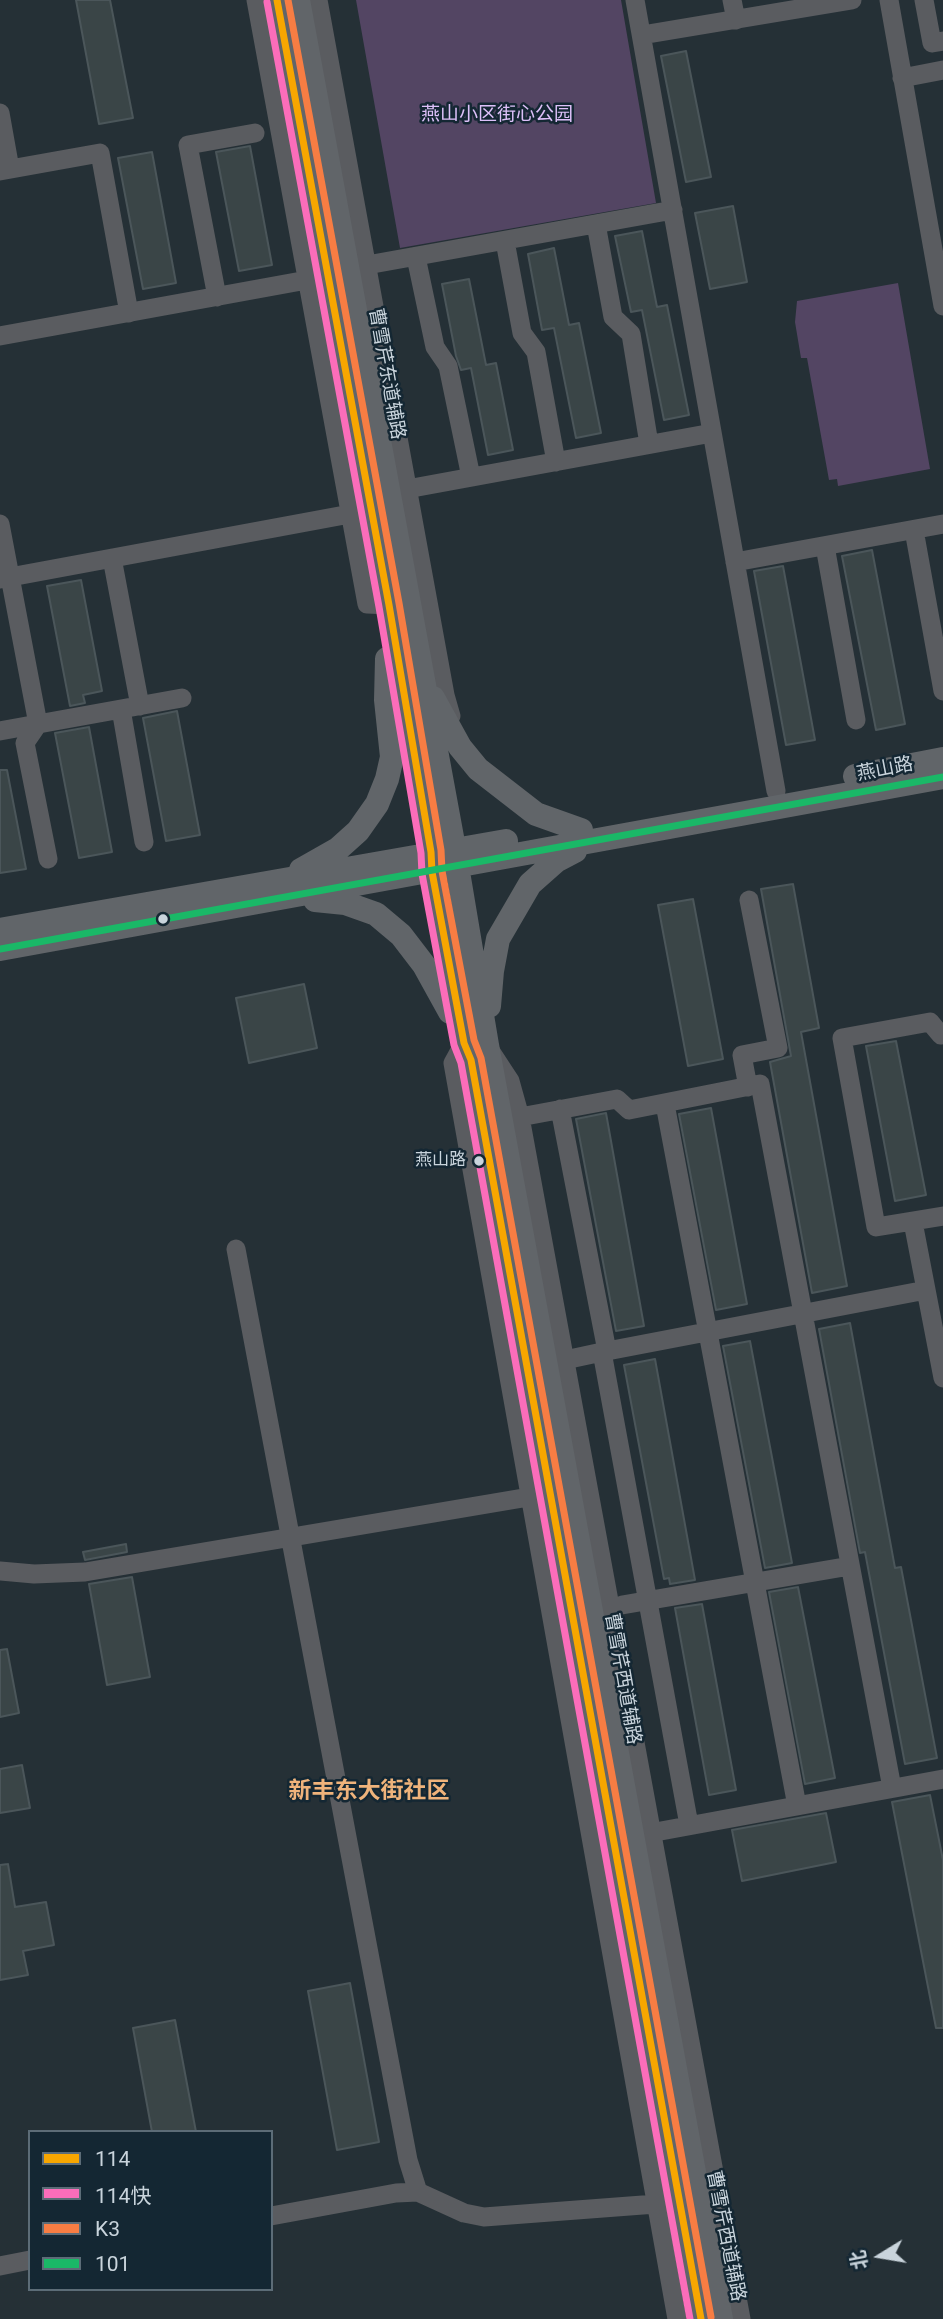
<!DOCTYPE html>
<html>
<head>
<meta charset="utf-8">
<style>
	body { margin:0 }
	#map { position:relative; width:943px; height:2319px; overflow:hidden; background:#253036; font-family:Roboto,"Noto Sans SC",sans-serif }
	canvas { display:block }
	.legend { position:absolute; left:28px; top:2130px; width:245px; height:161px; box-sizing:border-box; background:#142733; border:2px solid #5c6c77; margin:0; padding:9px 12px; list-style:none; font-size:21px; color:#c9d4dc }
	.legend li { display:flex; align-items:center; gap:14px; height:35px }
	.legend b { width:35px; border:2px solid #5c6c77 }
	.north { position:absolute; left:845px; top:2221px; width:70px; height:70px; -webkit-text-stroke:5px #142733; paint-order:stroke; rotate:259deg; font-size:19px; font-weight:700; line-height:28px; text-align:center; color:#c9d4dc }
	.north::after { content:''; display:block; margin:auto; width:24px; height:32px; background:#c9d4dc; clip-path:polygon(50% 0,100% 100%,50% 72%,0 100%) }
</style>
</head>
<body>
<div id="map">
<canvas width="943" height="2319"></canvas>
<ul class="legend">
<li><b style="height:9px;background:#f7a600"></b>114</li>
<li><b style="height:9px;background:#fb6dba"></b>114快</li>
<li><b style="height:9px;background:#f77d43"></b>K3</li>
<li><b style="height:9px;background:#1ab867"></b>101</li>
</ul>
<div class="north">北</div>
</div>
<script>
const ctx = document.querySelector('canvas').getContext('2d');
ctx.lineJoin = 'round';
function fill(path, color) { ctx.fillStyle = color; ctx.fill(path, 'evenodd'); }
const shape = rows => new Path2D(rows.map(r => 'M' + r).join(''));
function trace(path, color, width, dash) { ctx.strokeStyle = color; ctx.lineWidth = width; ctx.lineCap = dash ? 'butt' : 'round'; ctx.setLineDash(dash || []); ctx.stroke(path); }
function write(font, color, halo, rows, align = 'center') {
  ctx.font = font + ' Roboto,"Noto Sans SC",sans-serif'; ctx.lineWidth = 5; ctx.setLineDash([]); ctx.textBaseline = 'middle'; ctx.strokeStyle = halo; ctx.fillStyle = color; for (const [text, x, y, turn = 0] of rows) {
    ctx.save(); ctx.translate(x, y); ctx.rotate((+turn || 0) * Math.PI / 180); ctx.textAlign = isNaN(turn) ? turn : align; if (halo) ctx.strokeText(text, 0, 0); ctx.fillText(text, 0, 0); ctx.restore();
  }
}
fill(shape([
	[356,0,621,0,656,203,400,248],
	[898,283,930,469,838,486,837,479,829,480,807,358,801,358,795,322,797,301]
]), '#534563');
const building = shape([
	[76,0,110,0,133,118,99,124,76,0],
	[686,51,711,177,686,182,661,56,686,51],
	[250,146,272,265,239,271,216,152,250,146],
	[152,152,176,283,143,289,118,158,152,152],
	[733,206,747,282,710,289,695,213,733,206],
	[642,231,657,307,667,305,689,415,664,420,642,310,631,312,615,236,642,231],
	[554,248,569,325,579,323,601,433,576,438,554,328,542,330,528,254,554,248],
	[469,279,486,365,496,363,513,450,488,455,471,368,461,370,456,356,442,284,469,279],
	[872,550,905,724,876,730,842,556,872,550],
	[783,566,815,740,786,745,754,571,783,566],
	[81,580,102,691,83,695,85,703,70,706,47,586,81,580],
	[177,711,200,835,166,841,143,718,177,711],
	[89,727,112,852,79,858,55,733,89,727],
	[0,770,7,770,26,869,0,873,0,770],
	[793,884,819,1028,801,1032,847,1286,812,1293,770,1062,791,1056,761,889,793,884],
	[693,899,723,1059,688,1066,658,905,693,899],
	[304,984,317,1048,249,1063,236,998,304,984],
	[896,1041,926,1195,895,1201,866,1046,896,1041],
	[711,1108,747,1304,716,1310,679,1114,711,1108],
	[606,1113,644,1326,616,1331,576,1119,606,1113],
	[850,1323,895,1568,901,1567,937,1758,905,1764,865,1552,860,1553,819,1329,850,1323],
	[750,1341,792,1563,765,1568,723,1346,750,1341],
	[655,1359,695,1580,670,1584,669,1578,664,1579,624,1365,655,1359],
	[126,1544,127,1552,85,1560,83,1552,126,1544],
	[132,1577,150,1677,107,1685,89,1584,132,1577],
	[798,1587,835,1778,805,1784,769,1592,798,1587],
	[702,1604,736,1790,709,1795,675,1608,702,1604],
	[7,1649,19,1713,0,1717,0,1650,7,1649],
	[22,1765,30,1808,0,1813,0,1769,22,1765],
	[930,1795,943,1860,943,2028,936,2028,892,1802,930,1795],
	[826,1813,836,1862,742,1881,732,1830,826,1813],
	[8,1864,15,1907,46,1902,54,1945,23,1951,28,1975,0,1980,0,1865,8,1864],
	[350,1983,379,2142,337,2150,308,1991,350,1983],
	[175,2020,196,2132,152,2132,133,2028,175,2020]
]);
fill(building, '#3a4547');
trace(building, '#4b565a', 2);
trace(shape([
	[256,0,367,604,389,605],
	[318,0,445,695,451,716],
	[635,0,776,791],
	[732,0,736,20],
	[889,0,943,306],
	[924,0,932,43,943,41],
	[642,35,852,0],
	[902,78,943,70],
	[0,113,10,169],
	[0,171,100,153,129,313],
	[596,224,613,317,631,334,649,444],
	[505,241,522,333,536,352,556,462],
	[416,257,435,347,448,366,471,477],
	[367,265,673,210],
	[217,297,188,145,255,133],
	[0,336,307,280],
	[407,489,712,433],
	[0,524,38,724,25,743,48,859],
	[914,530,943,691],
	[825,546,856,720],
	[112,558,140,706],
	[735,562,943,524],
	[0,579,350,514],
	[121,709,144,842],
	[0,731,182,698],
	[941,1035,930,1022,842,1038,876,1227,943,1216],
	[464,1043,453,1063,677,2319],
	[491,1052,510,1081,520,1117,741,2319],
	[748,1087,742,1055,778,1048,749,900],
	[665,1104,797,1806],
	[560,1109,607,1351],
	[520,1117,617,1099,629,1110,760,1084,892,1788],
	[913,1222,943,1378],
	[236,1249,408,2160,418,2192],
	[602,1352,689,1825],
	[554,1366,565,1360,602,1352,926,1290],
	[0,1571,34,1574,85,1572,529,1497,539,1490],
	[622,1605,850,1566],
	[650,1833,943,1779],
	[271,2216,396,2193,418,2192,464,2213,484,2217,656,2204],
	[0,2266,30,2260]
]), '#5a5c60', 19);
trace(shape([
	[277,0,389,605,431,852,432,872,464,1043,471,1060,701,2319],
	[298,0,454,848,487,1045,721,2319],
	[433,698,460,747,478,769,536,814,581,830],
	[855,776,943,759],
	[301,870,338,849,358,831,377,804,387,779,392,757,386,700,387,659],
	[315,900,345,903,376,914,401,935,424,965,450,1012],
	[0,930,506,841],
	[0,949,943,777],
	[489,1006,492,971,498,939,530,884,556,861,575,851]
]), '#616569', 24);
trace(shape([
	[277,0,389,605,431,852,432,872,464,1043,471,1060,701,2319]
]), '#f7a600', 7);
trace(shape([
	[267,2,379,607,421,853,422,874,454,1045,461,1063,690,2319]
]), '#fb6dba', 7);
trace(shape([
	[288,0,399,603,441,850,442,871,474,1040,481,1058,711,2317]
]), '#f77d43', 7);
trace(shape([
	[0,949,943,777]
]), '#1ab867', 7);
for (const [x, y, r, color] of [
	[163,919,6,"#c9d4dc"],
	[479,1161,6,"#c9d4dc"]
]) { const dot = new Path2D(); dot.arc(x, y, r, 0, 2 * Math.PI); ctx.fillStyle = color; ctx.fill(dot); trace(dot, '#142733', 2.5); }
write('17px', '#c9d4dc', '#142733', [
	["燕山路",466,1161]
], 'right');
write('19px', '#ddc0f9', '#142733', [
	["燕山小区街心公园",497,115]
]);
write('19px', '#c9d4dc', '#142733', [
	["曹雪芹东道辅路",386,374,80],
	["燕山路",885,770,-11],
	["曹雪芹西道辅路",622,1679,80],
	["曹雪芹西道辅路",725,2236,79]
]);
write('bold 23px', '#efb37b', '#142733', [
	["新丰东大街社区",369,1792]
]);
</script>
</body>
</html>
